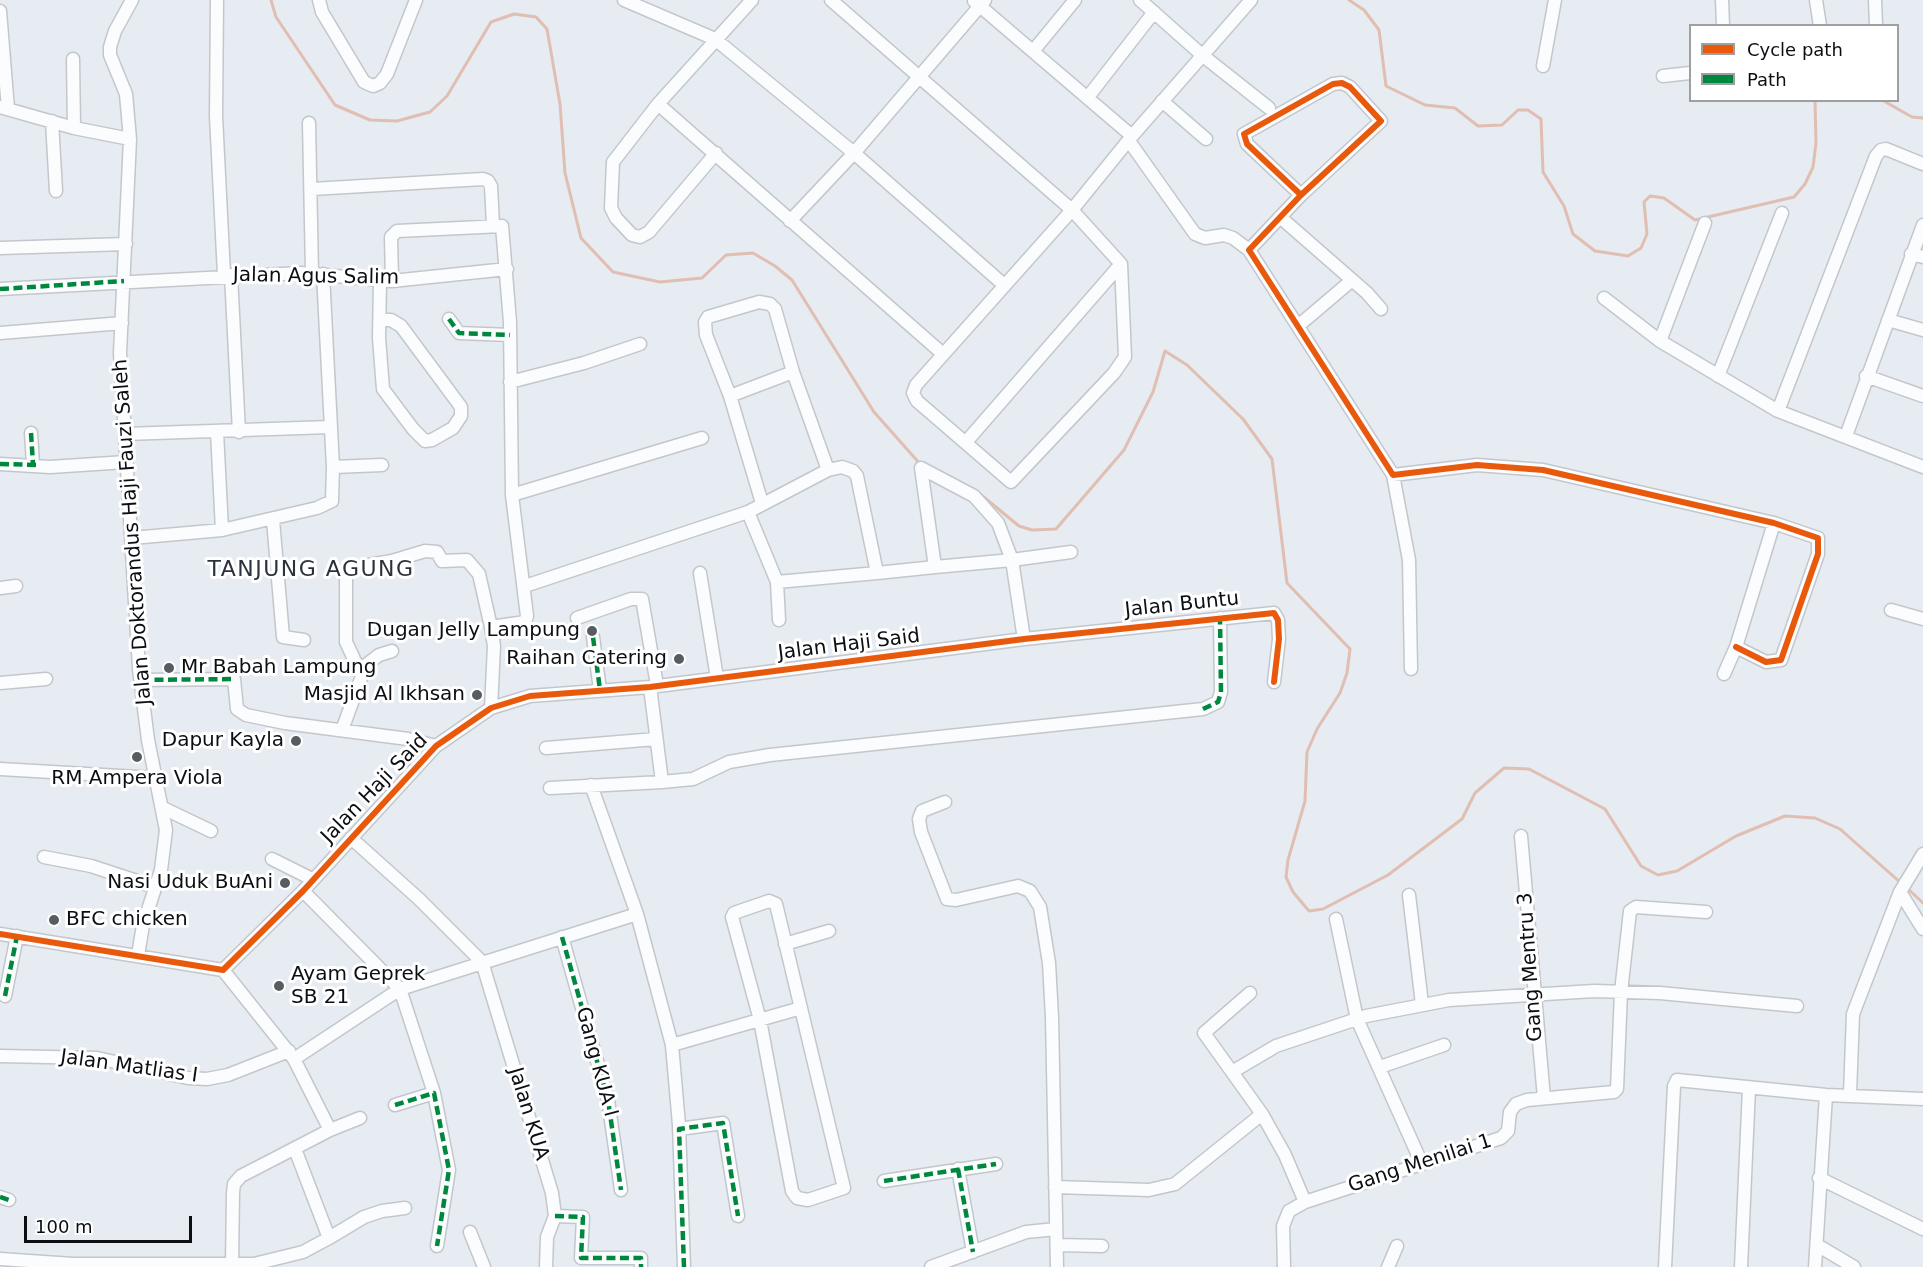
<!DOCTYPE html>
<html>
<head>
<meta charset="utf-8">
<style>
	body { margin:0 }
	#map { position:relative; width:1923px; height:1267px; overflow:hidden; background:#e6ecf2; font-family:"DejaVu Sans",sans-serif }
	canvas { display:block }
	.legend { position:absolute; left:1689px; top:24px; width:210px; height:78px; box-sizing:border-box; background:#fff; border:2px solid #9d9fa0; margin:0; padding:8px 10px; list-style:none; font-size:18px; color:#0b0e12 }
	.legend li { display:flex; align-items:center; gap:12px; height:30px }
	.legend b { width:30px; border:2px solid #9d9fa0 }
	.scale { position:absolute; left:24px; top:1216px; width:168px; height:27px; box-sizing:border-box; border:3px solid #0b0e12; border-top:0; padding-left:8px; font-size:18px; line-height:21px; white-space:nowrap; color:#0b0e12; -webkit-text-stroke:4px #fff; paint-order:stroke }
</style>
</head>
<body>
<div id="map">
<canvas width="1923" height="1267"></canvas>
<ul class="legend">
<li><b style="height:8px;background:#e8590c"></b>Cycle path</li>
<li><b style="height:8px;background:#00873e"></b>Path</li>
</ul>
<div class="scale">100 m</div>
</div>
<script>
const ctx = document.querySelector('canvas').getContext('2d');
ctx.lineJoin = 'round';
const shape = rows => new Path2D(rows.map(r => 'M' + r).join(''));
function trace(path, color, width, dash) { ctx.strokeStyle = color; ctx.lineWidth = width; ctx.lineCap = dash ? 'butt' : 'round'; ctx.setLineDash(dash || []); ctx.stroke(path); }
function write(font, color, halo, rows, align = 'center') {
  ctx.font = font + ' "DejaVu Sans",sans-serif'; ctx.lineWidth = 6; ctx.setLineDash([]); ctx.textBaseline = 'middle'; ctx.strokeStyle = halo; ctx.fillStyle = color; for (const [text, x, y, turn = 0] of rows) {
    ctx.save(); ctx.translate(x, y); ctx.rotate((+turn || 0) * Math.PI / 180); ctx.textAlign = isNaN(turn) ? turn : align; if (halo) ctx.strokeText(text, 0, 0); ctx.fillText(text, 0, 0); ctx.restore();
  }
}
trace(shape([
	[271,0,276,17,335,105,370,120,397,121,430,112,447,96,491,22,514,14,536,17,547,29,560,104,565,173,581,238,613,272,660,282,702,278,726,255,753,253,775,266,792,280,874,412,921,465],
	[1349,0,1364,10,1379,30,1386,86,1425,105,1455,108,1478,126,1502,125,1518,110,1528,110,1541,119,1543,172,1564,206,1573,234,1595,251,1628,256,1641,248,1647,234,1644,202,1650,196,1664,198,1695,220,1794,197,1805,184,1813,167,1816,143,1815,100],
	[1882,100,1912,117,1923,118],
	[980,494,1019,526,1032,530,1056,529,1124,450,1153,392,1165,351,1187,365,1243,419,1272,459,1287,583,1350,649,1347,673,1340,693,1317,729,1307,752,1305,801,1288,860,1286,877,1293,892,1309,911,1323,909,1388,875,1462,819,1475,793,1504,768,1529,769,1605,809,1641,866,1658,875,1677,871,1736,836,1785,816,1815,818,1840,829,1901,883],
	[1906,887,1923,903]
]), '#e0beb2', 3);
const minor = shape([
	[132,0,115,31,110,47,110,55,126,94,130,139,120,353,139,669,148,740,166,830,161,870,143,925,138,955],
	[217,0,216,116,224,275],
	[319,0,322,12,364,82,373,86,380,83,387,74,416,0],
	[624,0,715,39,854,153,1004,285],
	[831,0,1072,210,1121,264,1125,357,1114,373,1011,482,917,401,913,393,916,385,1072,210,1132,136,1251,0],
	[1140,0,1202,55,1269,108],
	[1722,0,1723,26],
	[1816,0,1820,26],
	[1875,0,1876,26],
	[974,1,1132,136],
	[0,11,8,109],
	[1034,50,1075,0],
	[73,59,74,128],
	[1543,66,1555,0],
	[1663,76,1690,73],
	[1088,97,1154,12],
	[1162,101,1206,139],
	[658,104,943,354],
	[0,107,74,128,130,139],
	[52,121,56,191],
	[309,123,312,273],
	[1129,141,1195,234,1205,238,1224,235,1233,238,1249,250],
	[716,153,649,232,640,237,632,235,616,218,611,208,613,162,658,104,752,0],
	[312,189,483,179,488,181,491,186,493,225],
	[1301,195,1247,144,1244,134,1333,84,1342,83,1350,87,1381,121,1301,195,1249,250,1393,475,1477,465,1543,470,1774,523,1818,538,1818,554,1781,660,1766,662,1736,647],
	[1280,217,1367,293,1381,309],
	[790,221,854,153,985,0],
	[0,248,126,244],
	[1911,254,1923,257],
	[231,275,239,432],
	[380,280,379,338,383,389,413,429,425,441,432,440,453,428,461,416,461,407,401,326,391,320,381,320],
	[392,281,391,237,397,231,502,226,510,322,512,495],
	[0,289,301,273,392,281,507,269],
	[1604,298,1660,341,1778,411,1923,467],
	[449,319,459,333,510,335],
	[1888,320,1923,330],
	[1298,326,1351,281],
	[0,333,122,323],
	[1660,341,1705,223],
	[1718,376,1782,213],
	[1866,376,1923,396],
	[510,382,584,363,640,344],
	[730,396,793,372],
	[1778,411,1876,156,1881,150,1886,149,1923,164],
	[217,432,222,530],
	[31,433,33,464],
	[125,434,330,427],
	[1846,436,1923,225],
	[966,442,1121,264],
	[0,464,50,467,126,462],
	[333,467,382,465],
	[921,468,974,496,998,523,1012,560,935,567],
	[1393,475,1409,560,1411,669],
	[762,503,730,396,706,335,705,322,708,317,759,302,770,304,775,309,793,372,828,470],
	[273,520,283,637,304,640],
	[132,538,222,530,317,508,332,501,333,467,323,274],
	[700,573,717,678],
	[877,573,935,567,921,468],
	[777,582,779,620],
	[525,586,748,512,828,470,842,467,853,471,857,476,877,573,777,582,748,512],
	[0,588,16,586],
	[1891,610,1923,619],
	[577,618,631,599,642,599,657,685],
	[593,637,600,690],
	[1024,639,1012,560,1071,552],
	[361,674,346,642,346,573,351,568,392,561,425,551,437,552,442,561,467,560,479,574,491,627],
	[1724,674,1736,647,1774,523],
	[141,680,234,679,237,709,246,715,285,723,408,739,436,746],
	[0,683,46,679],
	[491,708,494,646,491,627,525,622,527,616,512,495,702,438],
	[342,730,366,665,379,655,392,651],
	[546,748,656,739],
	[0,769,155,778],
	[662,782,693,779,729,762,770,755,1203,709,1218,702,1221,692,1220,618],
	[591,785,637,914,672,1045,679,1125,684,1267],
	[550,788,662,782,650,687],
	[945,802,922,811,919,819,921,832,947,899,956,900,1018,886,1030,891,1040,907,1049,963,1052,1017,1057,1267],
	[163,808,211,831],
	[1521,836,1544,1098],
	[351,838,419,899,482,962,552,1193,555,1216,547,1237,546,1267],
	[44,857,91,866,155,887],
	[272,859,312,879],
	[303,891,400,989,434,1093],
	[1900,892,1923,929],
	[1409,895,1422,1004],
	[769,901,776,904,844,1188,808,1200,797,1198,792,1191,760,1020,732,917,734,913,769,901],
	[1336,919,1357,1019,1422,1164],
	[0,934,223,970,303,891,436,746,491,708,530,696,650,687,1024,639,1274,613,1278,620,1279,639,1274,682],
	[562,937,608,1100,621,1190],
	[785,944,829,931],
	[223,970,294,1059,330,1130],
	[5,996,17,936],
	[672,1045,801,1008],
	[0,1056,97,1058,188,1078,207,1079,228,1075,289,1051],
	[294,1059,400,989,637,914],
	[1380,1067,1444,1045],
	[1232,1072,1204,1033,1250,993],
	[1850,1094,1853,1014,1900,892,1923,854],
	[395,1105,434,1093,449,1170,437,1246],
	[1262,1114,1285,1155,1305,1202],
	[679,1129,723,1123,738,1216],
	[295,1149,329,1238,364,1217,382,1211,405,1208],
	[958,1169,973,1252],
	[1819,1178,1923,1229],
	[884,1181,996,1164],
	[1055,1187,1149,1190,1175,1184,1262,1114,1232,1072,1276,1046,1366,1016,1449,1000,1594,991,1660,993,1797,1006],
	[0,1197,9,1200],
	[555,1216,583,1217,581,1258,641,1258,641,1267],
	[470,1232,484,1267],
	[1058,1245,1102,1246],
	[1817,1245,1854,1267],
	[0,1259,73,1264,254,1264,303,1252,329,1238],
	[232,1264,233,1193,234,1184,241,1176,330,1130,360,1118],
	[931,1267,1026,1232,1056,1229],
	[1284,1267,1283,1226,1289,1211,1305,1202,1501,1138,1508,1131,1510,1112,1516,1104,1527,1100,1614,1092,1617,1089,1621,992,1630,911,1636,907,1706,912],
	[1388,1267,1397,1246],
	[1665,1267,1674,1086,1677,1080,1826,1095,1923,1099],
	[1741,1267,1749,1088],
	[1815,1267,1826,1095]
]);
trace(minor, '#c3c7cc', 15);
trace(minor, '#fbfcfd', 12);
trace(shape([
	[0,289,124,281],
	[449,319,459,333,510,335],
	[31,433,33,464],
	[0,464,38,465],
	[593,637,600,690],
	[141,680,234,679],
	[1203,709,1218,702,1221,692,1220,618],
	[562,937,608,1100,621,1190],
	[5,996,17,936],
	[395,1105,434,1093,449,1170,437,1246],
	[958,1169,973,1252],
	[884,1181,996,1164],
	[0,1197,9,1200],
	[555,1216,583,1217,581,1258,641,1258,641,1267],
	[684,1267,679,1129,723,1123,738,1216]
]), '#00873e', 4.5, [9, 4.5]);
trace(shape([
	[1301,195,1247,144,1244,134,1333,84,1342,83,1350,87,1381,121,1301,195,1249,250,1393,475,1477,465,1543,470,1774,523,1818,538,1818,554,1781,660,1766,662,1736,647],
	[0,934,223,970,303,891,436,746,491,708,530,696,650,687,1024,639,1274,613,1278,620,1279,639,1274,682]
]), '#e8590c', 6);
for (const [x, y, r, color] of [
	[592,631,6,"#585c60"],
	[679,659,6,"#585c60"],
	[169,668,6,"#585c60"],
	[477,695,6,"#585c60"],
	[296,741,6,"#585c60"],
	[137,757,6,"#585c60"],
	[285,883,6,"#585c60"],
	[54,920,6,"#585c60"],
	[279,986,6,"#585c60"]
]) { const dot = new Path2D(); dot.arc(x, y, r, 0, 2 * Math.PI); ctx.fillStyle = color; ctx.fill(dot); trace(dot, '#fff', 2); }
write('20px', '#0b0e12', '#fff', [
	["Jalan Agus Salim",316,277,1],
	["Jalan Doktorandus Haji Fauzi Saleh",133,532,-94],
	["Jalan Buntu",1182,605,-6],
	["Jalan Haji Said",849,645,-7],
	["Jalan Haji Said",375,789,-46],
	["Gang Mentru 3",1531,967,-94],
	["Gang KUA I",596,1062,75],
	["Jalan Matlias I",129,1067,8],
	["Jalan KUA",528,1114,73],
	["Gang Menilai 1",1420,1164,-18]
]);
write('20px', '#0b0e12', '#fff', [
	["Dugan Jelly Lampung",580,631],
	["Raihan Catering",667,659],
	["Mr Babah Lampung",181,668,"left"],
	["Masjid Al Ikhsan",465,695],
	["Dapur Kayla",284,741],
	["RM Ampera Viola",137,779,"center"],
	["Nasi Uduk BuAni",273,883],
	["BFC chicken",66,920,"left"],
	["Ayam Geprek",291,975,"left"],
	["SB 21",291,998,"left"]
], 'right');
ctx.letterSpacing = '1.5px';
write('22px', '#2a323b', '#fff', [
	["TANJUNG AGUNG",311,570]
]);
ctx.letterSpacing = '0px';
</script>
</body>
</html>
